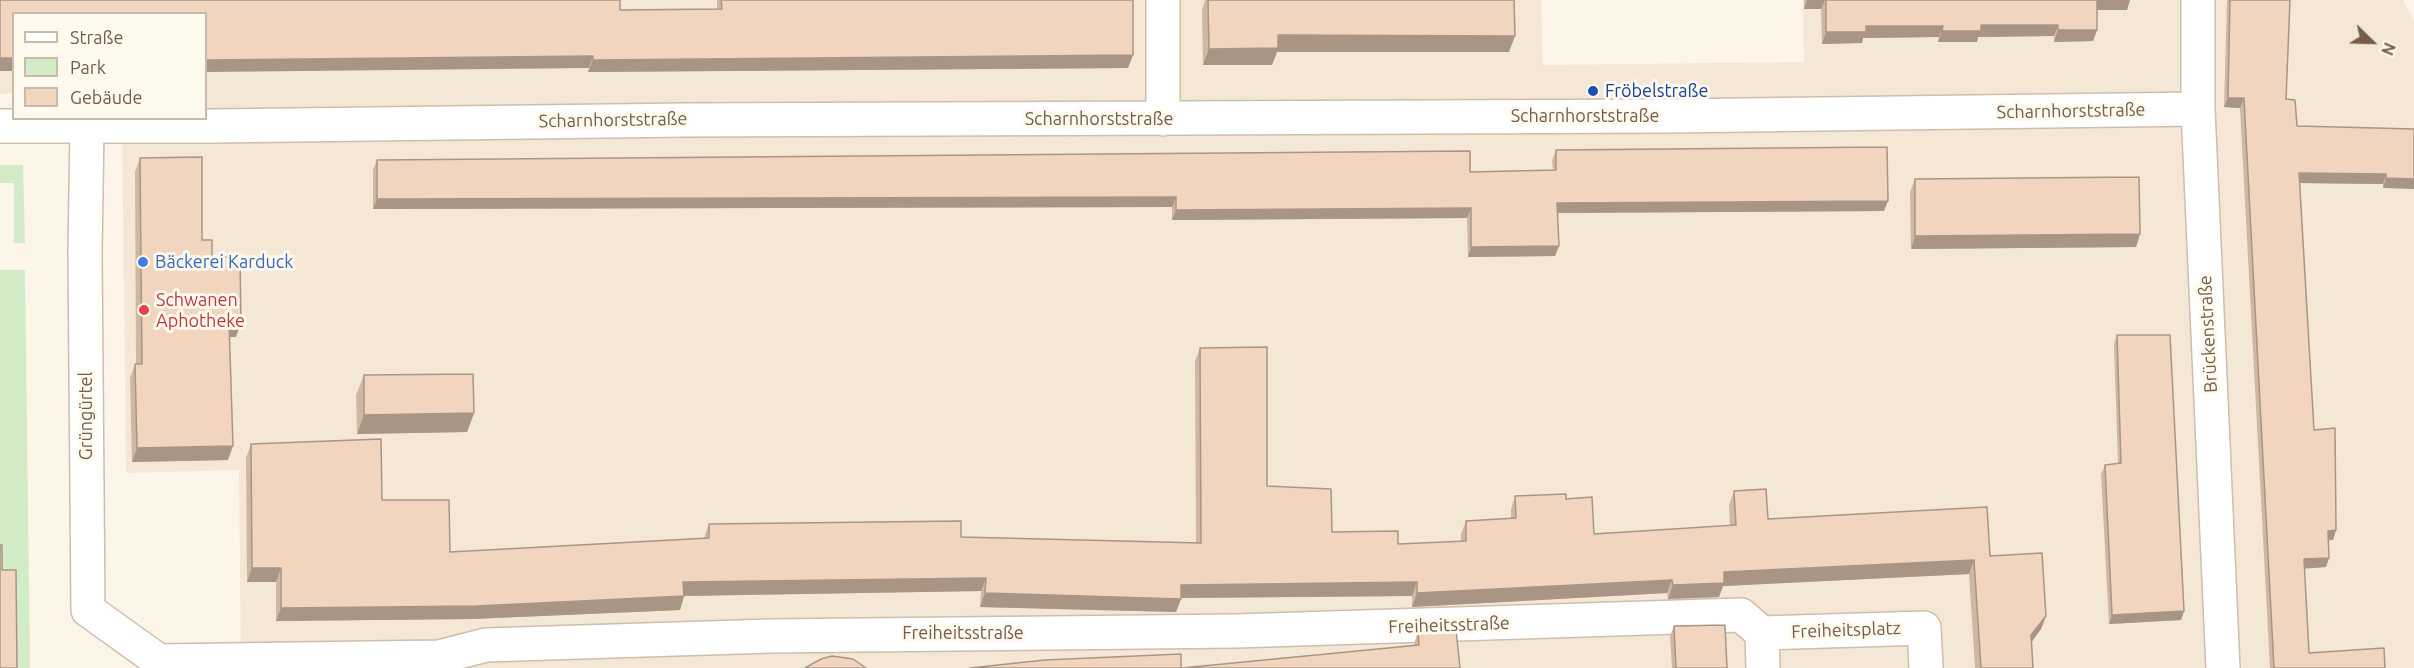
<!DOCTYPE html>
<html>
<head>
<meta charset="utf-8">
<style>
	body { margin:0 }
	#map { position:relative; width:2414px; height:668px; overflow:hidden; background:#fcf5e8; font-family:Ubuntu,sans-serif }
	canvas { display:block }
	.legend { position:absolute; left:12px; top:12px; width:195px; height:108px; box-sizing:border-box; background:#fff9ee; border:2px solid #c9baad; margin:0; padding:8px 10px; list-style:none; font-size:18px; color:#775c4b }
	.legend li { display:flex; align-items:center; gap:12px; height:30px }
	.legend b { width:30px; border:2px solid #c9baad }
	.north { position:absolute; left:2342px; top:12px; width:60px; height:60px; -webkit-text-stroke:4px #fff9ee; paint-order:stroke; rotate:113deg; font-size:16px; font-weight:700; line-height:24px; text-align:center; color:#775c4b }
	.north::after { content:''; display:block; margin:auto; width:21px; height:27px; background:#775c4b; clip-path:polygon(50% 0,100% 100%,50% 72%,0 100%) }
</style>
</head>
<body>
<div id="map">
<canvas width="2414" height="668"></canvas>
<ul class="legend">
<li><b style="height:8px;background:#fff"></b>Straße</li>
<li><b style="height:16px;background:#d3ebc6"></b>Park</li>
<li><b style="height:16px;background:#f2d5bf"></b>Gebäude</li>
</ul>
<div class="north">N</div>
</div>
<script>
const ctx = document.querySelector('canvas').getContext('2d');
ctx.lineJoin = 'round';
function fill(path, color) { ctx.fillStyle = color; ctx.fill(path, 'evenodd'); }
const shape = rows => new Path2D(rows.map(r => 'M' + r).join(''));
function trace(path, color, width, dash) { ctx.strokeStyle = color; ctx.lineWidth = width; ctx.lineCap = dash ? 'butt' : 'round'; ctx.setLineDash(dash || []); ctx.stroke(path); }
function write(font, color, halo, rows, align = 'center') {
  ctx.font = font + ' Ubuntu,sans-serif'; ctx.lineWidth = 6; ctx.setLineDash([]); ctx.textBaseline = 'middle'; ctx.strokeStyle = halo; ctx.fillStyle = color; for (const [text, x, y, turn = 0] of rows) {
    ctx.save(); ctx.translate(x, y); ctx.rotate((+turn || 0) * Math.PI / 180); ctx.textAlign = isNaN(turn) ? turn : align; if (halo) ctx.strokeText(text, 0, 0); ctx.fillText(text, 0, 0); ctx.restore();
  }
}
fill(shape([
	[0,0,1541,0,1543,65,1804,62,1803,0,2403,0,2414,22,2414,668,241,668,239,470,126,473,122,119,206,118,206,14,14,14,13,93,0,94]
]), '#f4e7d6');
fill(shape([
	[0,165,23,165,25,243,14,243,14,183,0,183],
	[0,270,25,270,30,668,0,668]
]), '#d3ebc6');
const minor = shape([
	[1163,0,1163,119],
	[2198,0,2198,109,2223,668],
	[0,126,215,126,686,120,1671,116,2198,109],
	[87,127,85,253,88,610,159,661],
	[1762,633,1924,628,1926,668],
	[1762,633,1763,668],
	[159,661,439,657,486,645,771,636,1236,631,1741,615,1762,633]
]);
trace(minor, '#cfbdad', 36);
trace(minor, '#fff', 33);
fill(shape([
	[0,0,620,10,717,9,717,0,1133,0,1128,68,588,72,589,68,14,14,14,71,0,71],
	[1205,0,1514,0,1509,52,1277,52,1272,65,1203,65,1202,10],
	[1804,0,2130,0,2127,10,2097,10,2097,30,2093,41,2054,42,2054,36,1978,37,1977,42,1938,42,1939,37,1863,38,1862,43,1822,44,1821,9,1804,9],
	[2227,0,2290,0,2286,99,2297,126,2414,129,2383,188,2383,184,2300,183,2314,430,2336,530,2333,540,2328,540,2329,558,2326,567,2304,568,2309,653,2385,668,2270,668,2240,108,2224,107],
	[1556,150,1884,211,1558,213,1555,256,1468,257,1467,218,1172,220,1172,207,373,209,373,170,377,160,1470,172,1553,170,1552,160],
	[140,158,202,240,212,257,236,337,230,337,228,460,132,462,130,378,135,364,136,364,135,172],
	[1915,179,2140,234,2136,247,1911,249,1910,192],
	[2117,335,2184,611,2181,620,2109,624,2101,474,2105,465,2118,464,2114,344],
	[1200,348,1267,486,1332,532,1398,544,1461,541,1461,534,1466,521,1511,518,1511,509,1515,496,1566,499,1594,534,1730,526,1729,505,1734,491,1768,519,1990,556,2046,616,2041,629,2032,642,2033,668,1975,668,1969,574,1723,586,1719,597,1668,599,1667,593,1412,607,1412,596,1181,598,1176,612,980,607,981,591,684,596,680,610,472,619,276,621,276,582,247,582,246,458,251,444,382,500,450,552,704,538,709,524,961,537,1196,543,1195,361],
	[364,375,474,413,467,432,357,434,356,395],
	[1674,626,1727,668,1672,668,1670,636],
	[1418,631,1460,668,1414,645]
]), '#d0b7a4');
fill(shape([
	[1807,0,1825,0,1821,9,1804,9],
	[2097,0,2130,0,2127,10,2093,10],
	[1981,25,2058,25,2054,36,1978,37,1977,42,1938,42,1942,31],
	[1866,26,1943,26,1939,37,1863,38,1862,43,1822,44,1826,32],
	[2058,30,2097,30,2093,41,2054,42],
	[1278,35,1515,36,1509,52,1277,52,1272,65,1203,65,1209,49],
	[1133,55,1128,68,588,72,593,60],
	[593,56,589,68,206,72,206,60],
	[0,58,14,58,14,71,0,71],
	[2228,98,2244,98,2240,108,2224,107],
	[2299,173,2386,174,2383,184,2296,183],
	[2386,178,2414,179,2414,189,2383,188],
	[1176,197,1172,207,373,209,377,199],
	[1888,201,1884,211,1554,213,1557,203],
	[1471,208,1467,218,1172,220,1176,210],
	[2140,234,2136,247,1911,249,1915,236],
	[1559,246,1555,256,1468,257,1471,247],
	[229,323,241,323,236,337,224,337],
	[474,413,467,432,357,434,364,415],
	[233,446,228,460,132,462,137,448],
	[2336,530,2333,540,2324,540,2328,531],
	[2329,558,2326,567,2300,569,2304,559],
	[1974,560,1969,574,1723,586,1719,597,1668,599,1673,585,1724,572],
	[252,568,281,568,276,582,247,582],
	[986,578,981,591,678,596,683,582],
	[1672,580,1667,593,1412,607,1417,593],
	[1417,582,1412,596,1176,598,1181,585],
	[985,593,1181,599,1176,612,980,607],
	[684,596,680,610,472,619,276,621,281,608],
	[2184,611,2181,620,2109,624,2112,615],
	[2046,616,2041,629,2026,649,2031,635]
]), '#a99586');
const building = shape([
	[0,0,620,0,620,10,722,9,721,0,1133,0,1133,55,593,60,593,56,206,60,206,14,14,14,14,58,0,58,0,0],
	[1208,0,1514,0,1515,36,1278,35,1278,48,1209,49,1208,0],
	[1826,0,2097,0,2097,30,2058,30,2058,25,1981,25,1981,31,1942,31,1943,26,1866,26,1866,32,1826,32,1826,0],
	[2230,0,2290,0,2286,99,2295,100,2297,126,2414,129,2414,179,2386,178,2386,174,2299,173,2314,430,2335,428,2336,530,2328,531,2329,558,2304,559,2309,653,2384,648,2385,668,2274,668,2244,98,2228,98,2230,0],
	[1887,147,1888,201,1557,203,1559,246,1471,247,1471,208,1176,210,1176,197,377,199,377,160,1470,151,1470,172,1556,170,1556,150,1887,147],
	[202,157,202,240,212,240,212,257,240,257,241,323,229,323,233,446,137,448,135,364,142,364,140,158,202,157],
	[2139,177,2140,234,1915,236,1915,179,2139,177],
	[2117,335,2170,335,2184,611,2112,615,2105,465,2121,463,2117,335],
	[1267,347,1267,486,1331,489,1332,532,1398,531,1398,544,1466,541,1466,521,1516,518,1515,496,1566,494,1566,499,1592,497,1594,534,1736,525,1734,491,1766,489,1768,519,1987,507,1990,556,2042,553,2046,616,2031,635,2033,668,1981,668,1974,560,1724,572,1724,583,1673,585,1672,580,1417,593,1417,582,1181,585,1181,599,985,593,986,578,683,582,684,596,477,606,281,608,281,568,252,568,251,444,381,439,382,500,449,500,450,552,709,538,709,524,961,521,961,537,1201,543,1200,348,1267,347],
	[473,374,474,413,364,415,364,375,473,374],
	[0,545,2,545,2,570,16,570,17,668,0,668,0,545],
	[1725,625,1727,668,1676,668,1674,626,1725,625],
	[1456,630,1460,668,1182,668,1419,645,1418,631,1456,630],
	[1181,654,1181,668,970,668,1045,660,1181,654],
	[832,656,853,659,866,668,805,668,821,659,832,656]
]);
fill(building, '#f2d5bf');
trace(building, '#a99586', 1.5);
for (const [x, y, r, color] of [
	[1593,91,6,"#1a4fb4"],
	[143,262,6,"#3f7fe0"],
	[144,310,6,"#e0444e"]
]) { const dot = new Path2D(); dot.arc(x, y, r, 0, 2 * Math.PI); ctx.fillStyle = color; ctx.fill(dot); trace(dot, '#fff9ee', 2); }
write('18px', '#164399', '#fff9ee', [
	["Fröbelstraße",1605,91]
], 'left');
write('18px', '#775c4b', '#fff9ee', [
	["Scharnhorststraße",2071,111,-1],
	["Scharnhorststraße",1585,116],
	["Scharnhorststraße",1099,119],
	["Scharnhorststraße",613,120,-1],
	["Brückenstraße",2208,334,-93],
	["Grüngürtel",86,416,-90],
	["Freiheitsstraße",1449,625,-2],
	["Freiheitsplatz",1846,630,-2],
	["Freiheitsstraße",963,633]
]);
write('18px', '#366cbe', '#fff9ee', [
	["Bäckerei Karduck",155,262]
], 'left');
write('18px', '#be3a42', '#fff9ee', [
	["Schwanen",156,300],
	["Aphotheke",156,321]
], 'left');
</script>
</body>
</html>
